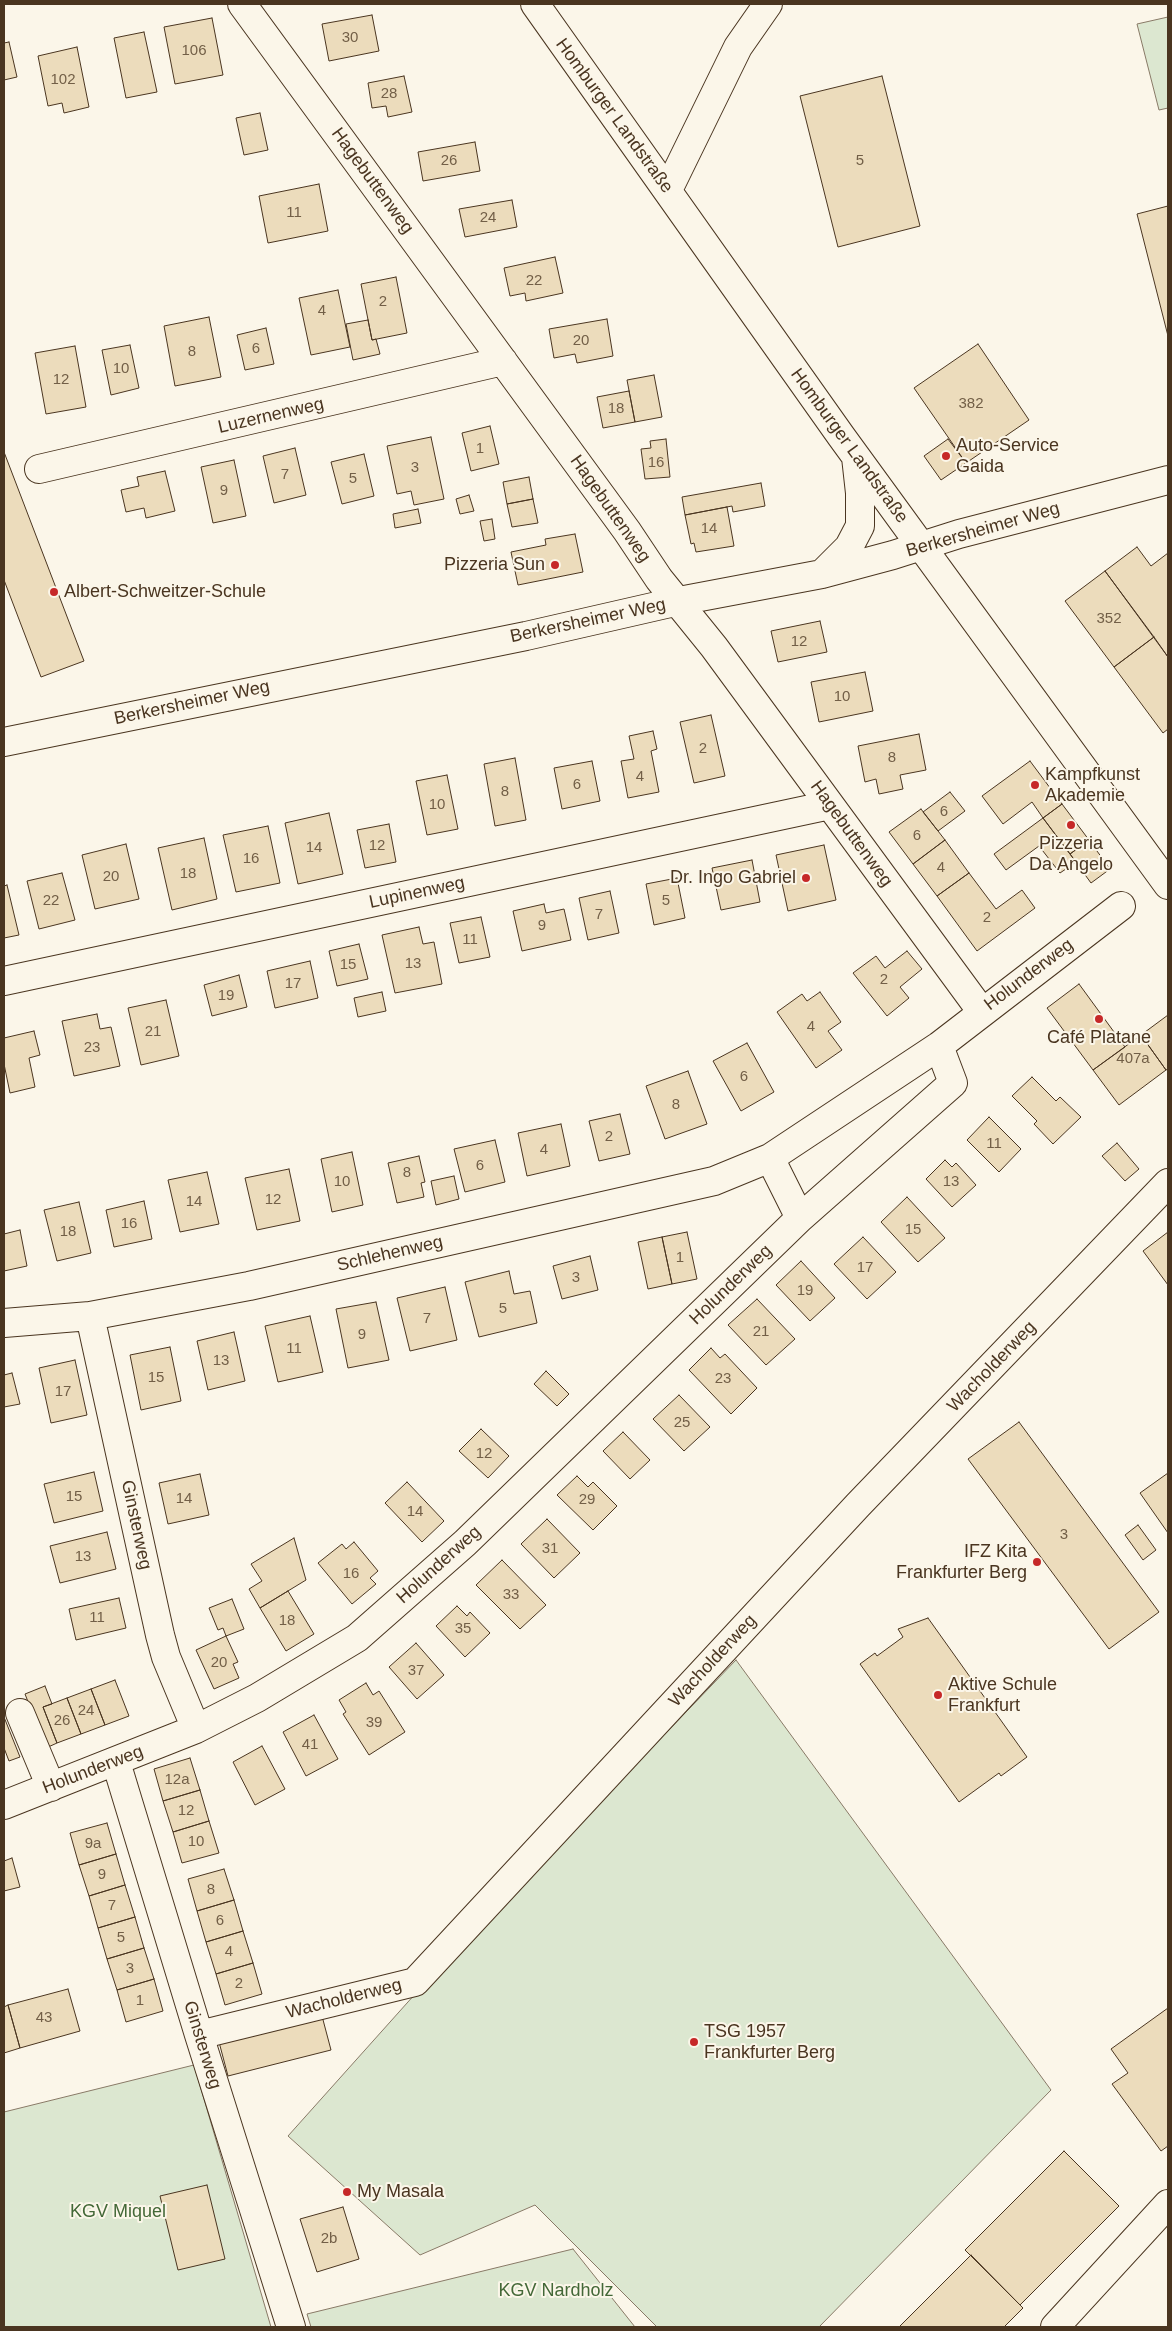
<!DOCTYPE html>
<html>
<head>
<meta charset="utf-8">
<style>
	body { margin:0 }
	#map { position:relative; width:1172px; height:2331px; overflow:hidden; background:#fbf6e9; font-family:Arial,sans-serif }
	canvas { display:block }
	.frame { position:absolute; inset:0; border:5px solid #4a3520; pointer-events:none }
</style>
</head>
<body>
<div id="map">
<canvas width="1172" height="2331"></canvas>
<div class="frame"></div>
</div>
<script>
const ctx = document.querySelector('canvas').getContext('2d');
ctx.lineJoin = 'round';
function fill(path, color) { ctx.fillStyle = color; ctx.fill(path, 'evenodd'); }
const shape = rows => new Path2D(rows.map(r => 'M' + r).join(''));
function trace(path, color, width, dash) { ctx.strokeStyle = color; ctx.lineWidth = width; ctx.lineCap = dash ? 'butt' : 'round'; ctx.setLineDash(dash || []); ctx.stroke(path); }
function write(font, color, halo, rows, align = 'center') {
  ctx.font = font + ' Arial,sans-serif'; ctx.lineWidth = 4; ctx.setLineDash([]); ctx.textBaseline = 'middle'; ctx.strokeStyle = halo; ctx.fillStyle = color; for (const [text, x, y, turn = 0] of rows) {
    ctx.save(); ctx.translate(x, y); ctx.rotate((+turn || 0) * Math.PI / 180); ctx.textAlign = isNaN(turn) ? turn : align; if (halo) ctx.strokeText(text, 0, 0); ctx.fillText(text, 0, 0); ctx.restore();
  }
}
const green = shape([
	[1168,17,1168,108,1159,110,1137,24,1168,17],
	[736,1660,1051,2090,819,2327,657,2327,535,2205,420,2255,288,2136,416,1993,736,1660],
	[194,2065,271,2327,4,2327,4,2112,194,2065],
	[573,2249,635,2327,311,2327,307,2314,573,2249]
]);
fill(green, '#dce7d0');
trace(green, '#887966', 1);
const building = shape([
	[372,15,379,51,329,61,322,24,372,15],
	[212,18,223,75,175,84,164,27,212,18],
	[144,32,157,92,126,98,114,38,144,32],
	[9,42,17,77,4,80,4,43,9,42],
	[77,47,89,107,64,113,62,103,48,106,38,56,77,47],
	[404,76,412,112,388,117,386,106,372,108,368,83,404,76],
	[882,76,920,226,838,247,800,96,882,76],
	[260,113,268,150,244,155,236,118,260,113],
	[475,142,480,171,423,181,418,152,475,142],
	[319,184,328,231,268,243,259,196,319,184],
	[512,200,517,227,465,237,459,209,512,200],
	[1168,206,1168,336,1137,214,1168,206],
	[555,257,563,293,526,301,525,293,510,296,504,268,555,257],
	[396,277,407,333,372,340,361,284,396,277],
	[338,290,350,347,311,355,299,298,338,290],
	[209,317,221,377,175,386,164,326,209,317],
	[607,319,613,356,577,363,575,354,554,358,549,329,607,319],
	[368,320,372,340,376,339,380,354,353,360,346,324,368,320],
	[266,328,274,364,245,370,237,335,266,328],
	[978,344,1029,420,966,463,914,388,978,344],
	[130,345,139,388,111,395,102,350,130,345],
	[75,346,86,407,46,414,35,353,75,346],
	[654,375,662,417,635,422,627,380,654,375],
	[629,391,635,422,603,428,597,397,629,391],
	[490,426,499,464,471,471,462,433,490,426],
	[431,437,444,499,414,505,411,491,397,494,387,446,431,437],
	[666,439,670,477,645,479,641,449,651,448,650,441,666,439],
	[948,439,966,463,941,480,924,456,948,439],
	[295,448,306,495,274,503,263,456,295,448],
	[4,452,84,661,41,677,4,580,4,452],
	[364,454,374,496,342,504,331,462,364,454],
	[234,460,246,516,213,523,201,467,234,460],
	[165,471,175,511,146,518,144,508,126,512,121,490,139,486,137,477,165,471],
	[529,477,533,499,507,504,503,482,529,477],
	[761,483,765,506,733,512,732,506,685,515,682,497,761,483],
	[469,495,474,511,460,514,456,499,469,495],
	[533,499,538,523,512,527,507,504,533,499],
	[727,507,734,546,696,552,694,543,691,544,685,515,727,507],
	[418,509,421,523,395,528,393,514,418,509],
	[492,519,495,539,484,541,480,521,492,519],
	[575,534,583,572,518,585,511,552,546,545,545,539,575,534],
	[1137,547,1151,566,1168,553,1168,657,1105,571,1137,547],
	[1105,571,1154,637,1114,667,1065,601,1105,571],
	[820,621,827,652,778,662,771,631,820,621],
	[1154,637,1168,657,1168,729,1163,733,1114,667,1154,637],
	[865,672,873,711,819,722,811,682,865,672],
	[711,715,725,776,694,783,680,722,711,715],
	[653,731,657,749,651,751,659,792,628,798,621,761,634,759,629,736,653,731],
	[919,734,926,770,900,775,903,789,879,794,876,779,865,782,858,746,919,734],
	[515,758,526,820,495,826,484,764,515,758],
	[592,761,600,801,562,809,554,768,592,761],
	[1030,761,1062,804,1043,818,1032,802,1003,824,982,796,1030,761],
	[447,775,458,829,427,835,416,781,447,775],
	[950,792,965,811,938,831,923,812,950,792],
	[1062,804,1089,840,1070,854,1043,818,1062,804],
	[921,809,945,840,913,864,889,832,921,809],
	[329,813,343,874,298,884,285,823,329,813],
	[1043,818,1076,862,1060,873,1039,846,1006,870,994,854,1043,818],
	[389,824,396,862,365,868,357,830,389,824],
	[268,826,280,883,236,892,223,835,268,826],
	[204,838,217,899,172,910,158,848,204,838],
	[945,840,969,873,937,896,913,864,945,840],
	[1089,840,1110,869,1091,883,1070,854,1089,840],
	[126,844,139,899,95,909,82,855,126,844],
	[824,845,836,900,788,911,776,855,824,845],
	[752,860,760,902,721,910,712,868,752,860],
	[62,873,75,920,39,929,27,881,62,873],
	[969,873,996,909,1022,890,1035,908,977,951,937,896,969,873],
	[677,878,685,918,654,925,646,884,677,878],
	[7,885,19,935,4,938,4,886,7,885],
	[610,891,619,933,588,940,579,898,610,891],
	[544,904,546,913,564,909,571,940,522,951,513,911,544,904],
	[481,917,490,957,459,963,450,923,481,917],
	[419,927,423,944,434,942,442,984,395,993,382,935,419,927],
	[359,944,368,979,337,986,329,951,359,944],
	[907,951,922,969,900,987,909,998,887,1016,853,973,876,956,885,968,907,951],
	[310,961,318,998,275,1008,267,971,310,961],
	[239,975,247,1007,212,1016,204,985,239,975],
	[1079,984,1125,1047,1093,1070,1047,1008,1079,984],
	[382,992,386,1011,358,1017,354,998,382,992],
	[820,992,841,1022,828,1031,842,1050,816,1068,777,1012,802,994,807,1001,820,992],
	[166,1000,179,1056,141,1065,128,1008,166,1000],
	[97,1014,100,1029,111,1027,120,1066,74,1076,62,1021,97,1014],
	[1168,1015,1168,1069,1166,1070,1141,1035,1168,1015],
	[34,1031,40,1055,29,1058,35,1087,10,1093,4,1064,4,1038,34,1031],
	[1141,1035,1166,1070,1119,1105,1093,1070,1141,1035],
	[747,1043,774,1092,741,1111,713,1061,747,1043],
	[688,1071,707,1124,665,1139,646,1086,688,1071],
	[1032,1077,1056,1101,1060,1097,1081,1117,1053,1144,1034,1124,1037,1121,1012,1096,1032,1077],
	[620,1114,630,1154,599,1161,589,1121,620,1114],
	[989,1117,1021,1149,999,1172,967,1140,989,1117],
	[561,1124,570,1166,527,1176,518,1133,561,1124],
	[495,1140,505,1182,465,1192,454,1149,495,1140],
	[1117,1143,1139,1169,1125,1181,1102,1156,1117,1143],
	[352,1152,363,1205,332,1212,321,1159,352,1152],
	[419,1156,425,1182,421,1183,424,1197,397,1203,388,1163,419,1156],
	[945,1160,952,1167,956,1163,976,1185,952,1207,926,1179,945,1160],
	[289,1169,300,1221,257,1230,245,1178,289,1169],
	[207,1172,219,1224,180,1232,168,1180,207,1172],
	[454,1176,459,1199,436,1205,431,1181,454,1176],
	[907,1197,945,1238,918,1262,881,1222,907,1197],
	[144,1201,152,1239,114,1247,106,1210,144,1201],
	[79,1202,91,1253,57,1261,44,1210,79,1202],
	[20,1230,27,1266,4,1271,4,1234,20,1230],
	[687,1232,697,1279,672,1284,662,1237,687,1232],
	[1168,1232,1168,1285,1143,1251,1168,1232],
	[662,1237,672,1284,648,1289,638,1242,662,1237],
	[863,1237,896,1272,867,1299,834,1264,863,1237],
	[590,1256,598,1290,562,1299,553,1266,590,1256],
	[801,1261,835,1298,810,1321,776,1285,801,1261],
	[509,1271,514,1294,530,1291,537,1323,479,1337,465,1282,509,1271],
	[445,1287,457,1340,410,1351,397,1298,445,1287],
	[757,1299,795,1339,766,1365,728,1325,757,1299],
	[376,1302,389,1360,348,1368,336,1309,376,1302],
	[310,1316,323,1372,278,1382,265,1326,310,1316],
	[234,1332,245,1381,208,1390,197,1341,234,1332],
	[170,1347,181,1401,141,1410,130,1355,170,1347],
	[711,1348,720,1358,725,1354,757,1388,731,1414,689,1370,711,1348],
	[75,1360,87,1415,51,1423,39,1368,75,1360],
	[546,1371,569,1394,557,1406,534,1384,546,1371],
	[12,1373,20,1404,4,1407,4,1375,12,1373],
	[679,1395,710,1427,684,1451,653,1419,679,1395],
	[1019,1422,1159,1612,1109,1649,968,1459,1019,1422],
	[481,1429,509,1456,488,1478,459,1451,481,1429],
	[623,1432,650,1460,630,1479,603,1451,623,1432],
	[94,1472,103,1511,54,1523,44,1484,94,1472],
	[1168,1473,1168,1533,1140,1493,1168,1473],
	[200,1474,209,1515,168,1524,159,1483,200,1474],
	[577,1476,588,1487,593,1482,617,1506,593,1530,557,1495,577,1476],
	[407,1482,444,1521,422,1542,385,1503,407,1482],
	[547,1519,580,1553,554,1578,521,1544,547,1519],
	[1138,1525,1156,1550,1143,1560,1125,1535,1138,1525],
	[107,1532,116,1569,60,1583,50,1546,107,1532],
	[294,1538,306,1580,260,1608,249,1589,262,1581,251,1564,294,1538],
	[354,1542,378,1571,370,1578,376,1584,352,1604,318,1563,342,1544,346,1549,354,1542],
	[502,1560,546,1605,520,1629,476,1585,502,1560],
	[288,1591,314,1634,286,1651,260,1608,288,1591],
	[119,1598,126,1628,76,1640,69,1609,119,1598],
	[232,1599,244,1629,226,1636,223,1628,218,1630,209,1608,232,1599],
	[457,1606,467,1616,470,1612,490,1633,465,1657,436,1626,457,1606],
	[928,1618,1027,1757,1001,1776,999,1773,959,1802,860,1664,875,1653,877,1656,903,1637,898,1629,928,1618],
	[226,1636,238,1662,233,1664,239,1678,214,1689,196,1650,226,1636],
	[416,1643,444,1675,417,1699,389,1667,416,1643],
	[115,1680,129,1716,105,1725,91,1689,115,1680],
	[366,1683,373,1695,379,1691,405,1732,369,1755,343,1714,346,1712,339,1700,366,1683],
	[45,1686,52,1704,43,1707,57,1743,46,1748,25,1694,45,1686],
	[91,1689,105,1725,81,1734,67,1698,91,1689],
	[67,1698,81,1734,57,1743,43,1707,67,1698],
	[314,1715,338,1759,306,1776,283,1732,314,1715],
	[4,1717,20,1757,9,1761,4,1748,4,1717],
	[262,1746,285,1789,255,1805,233,1762,262,1746],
	[190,1758,200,1790,163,1801,154,1769,190,1758],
	[200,1790,209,1821,173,1832,163,1801,200,1790],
	[209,1821,219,1853,182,1863,173,1832,209,1821],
	[107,1823,116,1854,79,1865,70,1833,107,1823],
	[116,1854,125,1885,89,1896,79,1865,116,1854],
	[12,1858,20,1887,4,1891,4,1861,12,1858],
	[224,1869,234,1900,197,1911,188,1879,224,1869],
	[125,1885,135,1917,98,1928,89,1896,125,1885],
	[234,1900,243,1931,206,1942,197,1911,234,1900],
	[135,1917,144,1948,107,1959,98,1928,135,1917],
	[243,1931,253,1963,216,1974,206,1942,243,1931],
	[144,1948,154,1979,117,1990,107,1959,144,1948],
	[253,1963,262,1994,225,2005,216,1974,253,1963],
	[154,1979,163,2011,126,2022,117,1990,154,1979],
	[68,1989,80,2031,20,2048,8,2005,68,1989],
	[8,2005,20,2048,4,2053,4,2007,8,2005],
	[1168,2008,1168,2146,1161,2151,1112,2084,1128,2073,1111,2049,1168,2008],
	[322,2016,331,2050,228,2076,219,2042,322,2016],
	[1064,2151,1119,2206,1020,2305,965,2250,1064,2151],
	[207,2185,225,2259,178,2270,160,2196,207,2185],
	[343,2207,359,2259,317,2272,300,2219,343,2207],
	[971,2255,1023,2308,1004,2327,899,2327,971,2255]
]);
fill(building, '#ecdcbc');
trace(building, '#4a3520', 1);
const minor = shape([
	[242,4,627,531,659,579,714,647,982,1012],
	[535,4,841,436,1168,885],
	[668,190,738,47,768,4],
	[39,469,503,361],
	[823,573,849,547,860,526,860,493,856,457],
	[4,742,526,636,679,601,822,574,893,555,959,534,1168,480],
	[4,981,830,805],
	[800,1218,953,1083,939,1046],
	[90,1316,160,1635,166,1657,196,1729],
	[4,1323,90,1316,249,1286,714,1181,770,1158,939,1046,1121,906],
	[20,1713,51,1787],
	[116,1762,199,2035,291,2327],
	[4,1805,196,1729,257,1698,357,1638,465,1543,800,1218,770,1158],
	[199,2035,415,1982,858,1505,1168,1183],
	[1055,2327,1168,2204]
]);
trace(minor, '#4a3520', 30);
trace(minor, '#fbf6e9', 28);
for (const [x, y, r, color] of [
	[946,456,5,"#c62828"],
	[555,565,5,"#c62828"],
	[54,592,5,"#c62828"],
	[1035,785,5,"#c62828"],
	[1071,825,5,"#c62828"],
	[806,878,5,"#c62828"],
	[1099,1019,5,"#c62828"],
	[1037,1562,5,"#c62828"],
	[938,1695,5,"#c62828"],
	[694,2042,5,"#c62828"],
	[347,2192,5,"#c62828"]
]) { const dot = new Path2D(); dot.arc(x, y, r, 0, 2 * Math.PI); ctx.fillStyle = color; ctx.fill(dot); trace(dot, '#fbf6e9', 2); }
write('15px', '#725f47', null, [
	["30",350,38],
	["106",194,51],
	["102",63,80],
	["28",389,94],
	["26",449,161],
	["5",860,161],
	["11",294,213],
	["24",488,218],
	["22",534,281],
	["2",383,302],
	["4",322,311],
	["20",581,341],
	["6",256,349],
	["8",192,352],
	["10",121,369],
	["12",61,380],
	["382",971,404],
	["18",616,409],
	["1",480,449],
	["16",656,463],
	["3",415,468],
	["7",285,475],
	["5",353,479],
	["9",224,491],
	["14",709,529],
	["352",1109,619],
	["12",799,642],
	["10",842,697],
	["2",703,749],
	["8",892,758],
	["4",640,777],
	["6",577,785],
	["8",505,792],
	["10",437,805],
	["6",944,812],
	["6",917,836],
	["12",377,846],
	["14",314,848],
	["16",251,859],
	["4",941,868],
	["18",188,874],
	["20",111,877],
	["22",51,901],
	["5",666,901],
	["7",599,915],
	["2",987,918],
	["9",542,926],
	["11",470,940],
	["13",413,964],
	["15",348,965],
	["2",884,980],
	["17",293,984],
	["19",226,996],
	["4",811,1027],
	["21",153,1032],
	["23",92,1048],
	["407a",1133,1059],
	["6",744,1077],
	["8",676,1105],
	["2",609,1137],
	["11",994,1144],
	["4",544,1150],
	["6",480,1166],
	["8",407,1173],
	["10",342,1182],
	["13",951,1182],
	["12",273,1200],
	["14",194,1202],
	["16",129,1224],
	["15",913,1230],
	["18",68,1232],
	["1",680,1258],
	["17",865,1268],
	["3",576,1278],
	["19",805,1291],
	["5",503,1309],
	["7",427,1319],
	["21",761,1332],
	["9",362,1335],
	["11",294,1349],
	["13",221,1361],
	["15",156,1378],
	["23",723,1379],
	["17",63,1392],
	["25",682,1423],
	["12",484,1454],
	["15",74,1497],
	["14",184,1499],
	["29",587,1500],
	["14",415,1512],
	["3",1064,1535],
	["31",550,1549],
	["13",83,1557],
	["16",351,1574],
	["33",511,1595],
	["11",97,1618],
	["18",287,1621],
	["35",463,1629],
	["20",219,1663],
	["37",416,1671],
	["24",86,1711],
	["26",62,1721],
	["39",374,1723],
	["41",310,1745],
	["12a",177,1780],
	["12",186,1811],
	["10",196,1842],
	["9a",93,1844],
	["9",102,1875],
	["8",211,1890],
	["7",112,1906],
	["6",220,1921],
	["5",121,1938],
	["4",229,1952],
	["3",130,1969],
	["2",239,1984],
	["1",140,2001],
	["43",44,2018],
	["2b",329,2239]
]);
write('18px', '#4a3520', '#fbf6e9', [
	["Homburger Landstraße",614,116,54],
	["Hagebuttenweg",372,181,54],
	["Luzernenweg",271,416,-13],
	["Homburger Landstraße",849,446,54],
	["Hagebuttenweg",610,509,55],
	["Berkersheimer Weg",983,530,-16],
	["Berkersheimer Weg",588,621,-12],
	["Berkersheimer Weg",192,703,-12],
	["Hagebuttenweg",851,834,54],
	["Lupinenweg",417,893,-12],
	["Holunderweg",1029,975,-37],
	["Schlehenweg",390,1254,-13],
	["Holunderweg",731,1285,-44],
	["Wacholderweg",992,1367,-46],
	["Ginsterweg",136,1525,78],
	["Holunderweg",439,1565,-42],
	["Wacholderweg",713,1661,-47],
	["Holunderweg",93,1770,-21],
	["Wacholderweg",344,1999,-14],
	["Ginsterweg",202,2045,73]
]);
write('18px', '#4a3520', '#fbf6e9', [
	["Auto-Service",956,446],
	["Gaida",956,467],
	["Pizzeria Sun",545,565,"right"],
	["Albert-Schweitzer-Schule",64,592],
	["Kampfkunst",1045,775],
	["Akademie",1045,796],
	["Pizzeria",1071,844,"center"],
	["Da Angelo",1071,865,"center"],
	["Dr. Ingo Gabriel",796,878,"right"],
	["Café Platane",1099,1038,"center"],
	["IFZ Kita",1027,1552,"right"],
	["Frankfurter Berg",1027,1573,"right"],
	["Aktive Schule",948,1685],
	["Frankfurt",948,1706],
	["TSG 1957",704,2032],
	["Frankfurter Berg",704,2053],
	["My Masala",357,2192]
], 'left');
write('18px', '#436837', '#fbf6e9', [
	["KGV Miquel",118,2212],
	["KGV Nardholz",556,2291]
]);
</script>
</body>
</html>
